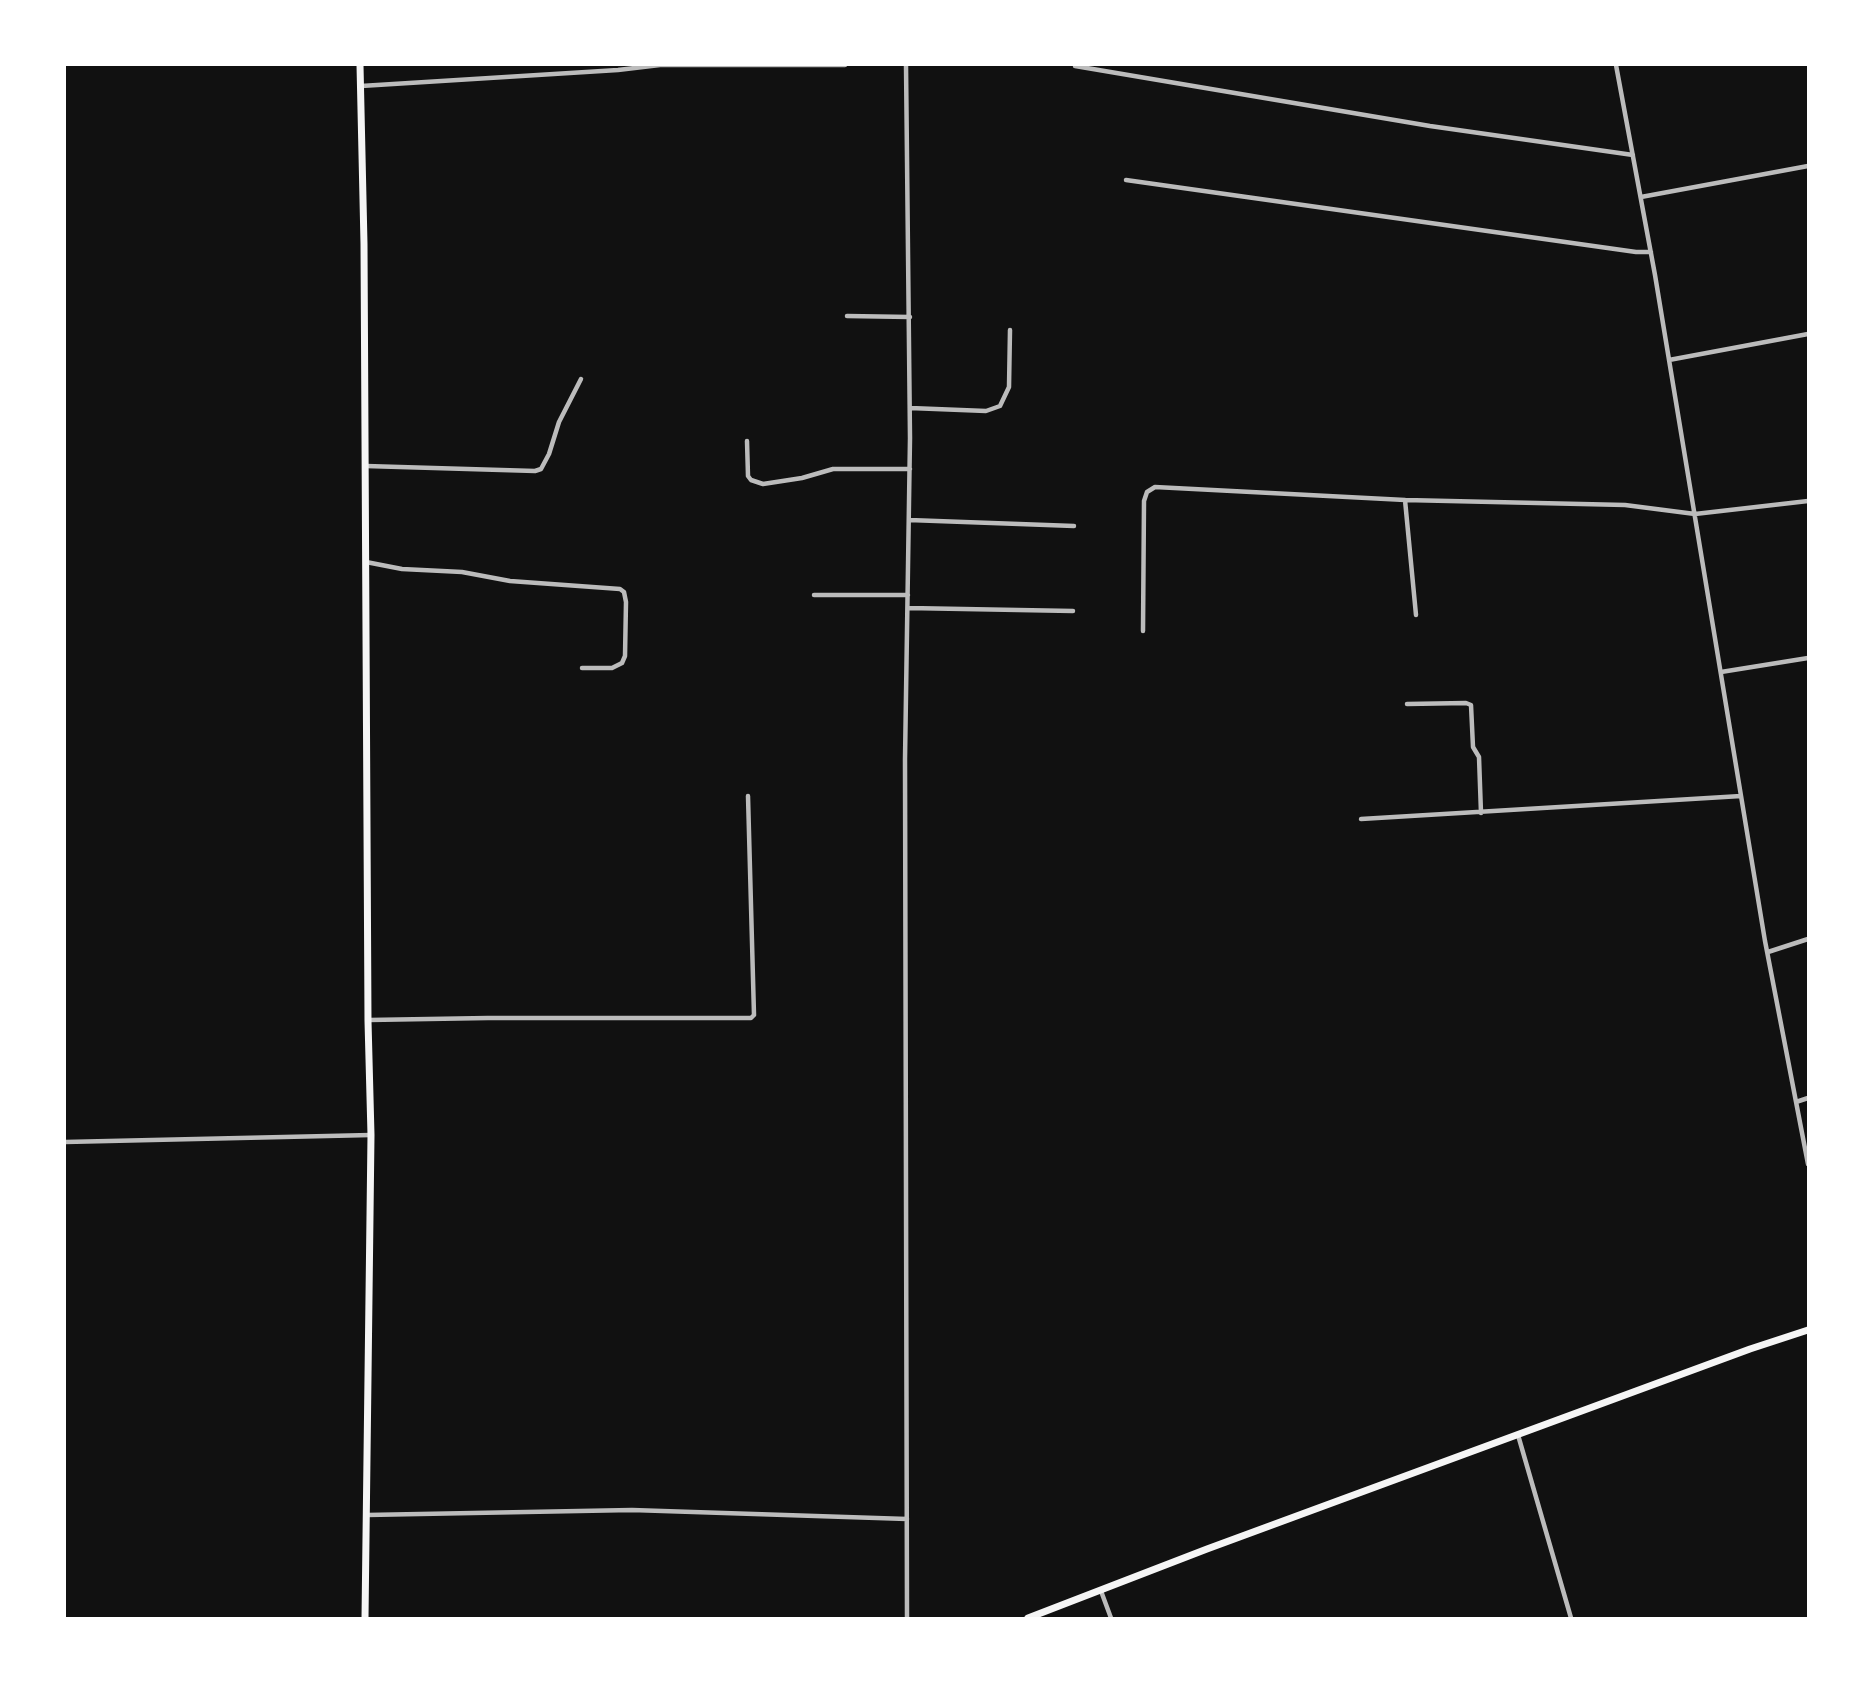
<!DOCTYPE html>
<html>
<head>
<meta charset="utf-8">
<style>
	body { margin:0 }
	#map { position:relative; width:1873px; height:1683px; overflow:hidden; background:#111; font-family:"Noto Sans",sans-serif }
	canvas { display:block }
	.frame { position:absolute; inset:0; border:66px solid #fff; pointer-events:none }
</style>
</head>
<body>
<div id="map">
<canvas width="1873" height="1683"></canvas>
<div class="frame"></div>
</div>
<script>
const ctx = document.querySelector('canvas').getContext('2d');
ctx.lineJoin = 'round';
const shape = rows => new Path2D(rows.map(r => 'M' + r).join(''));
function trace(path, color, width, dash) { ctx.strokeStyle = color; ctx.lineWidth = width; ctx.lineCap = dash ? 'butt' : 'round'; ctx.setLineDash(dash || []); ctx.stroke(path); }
trace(shape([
	[906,65,910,438,905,759,907,1618],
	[1616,65,1655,275,1765,941,1808,1164],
	[1075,66,1430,126,1633,155],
	[361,86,618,70,660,65,845,65],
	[1126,180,1636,252,1651,252],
	[1641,197,1808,166],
	[847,316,910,317],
	[1669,360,1808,334],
	[910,408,986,411,1000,406,1009,387,1010,330],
	[747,441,748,476,751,480,763,484,802,478,833,469,910,469],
	[366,466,535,471,541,469,549,454,559,422,581,379],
	[1405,500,1416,615],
	[909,520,1074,526],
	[366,562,402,569,462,572,510,581,620,589,624,592,626,602,625,656,622,663,612,668,582,668],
	[814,595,908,595],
	[908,608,1073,611],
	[1143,631,1144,501,1147,492,1155,487,1405,500,1625,505,1695,514,1808,501],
	[1721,672,1808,658],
	[1407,704,1466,703,1471,705,1473,747,1479,757,1481,813],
	[1361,819,1741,796],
	[1768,952,1808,939],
	[369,1020,488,1018,751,1018,754,1015,748,796],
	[1796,1102,1808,1098],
	[65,1142,371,1135],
	[1518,1435,1571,1618],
	[367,1515,632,1510,907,1519],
	[1101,1591,1111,1618]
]), '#bcbcbc', 4.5);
trace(shape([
	[360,65,364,244,368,1021,371,1135,365,1618],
	[1028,1618,1207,1549,1750,1349,1808,1330]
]), '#f5f5f5', 7);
</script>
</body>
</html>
